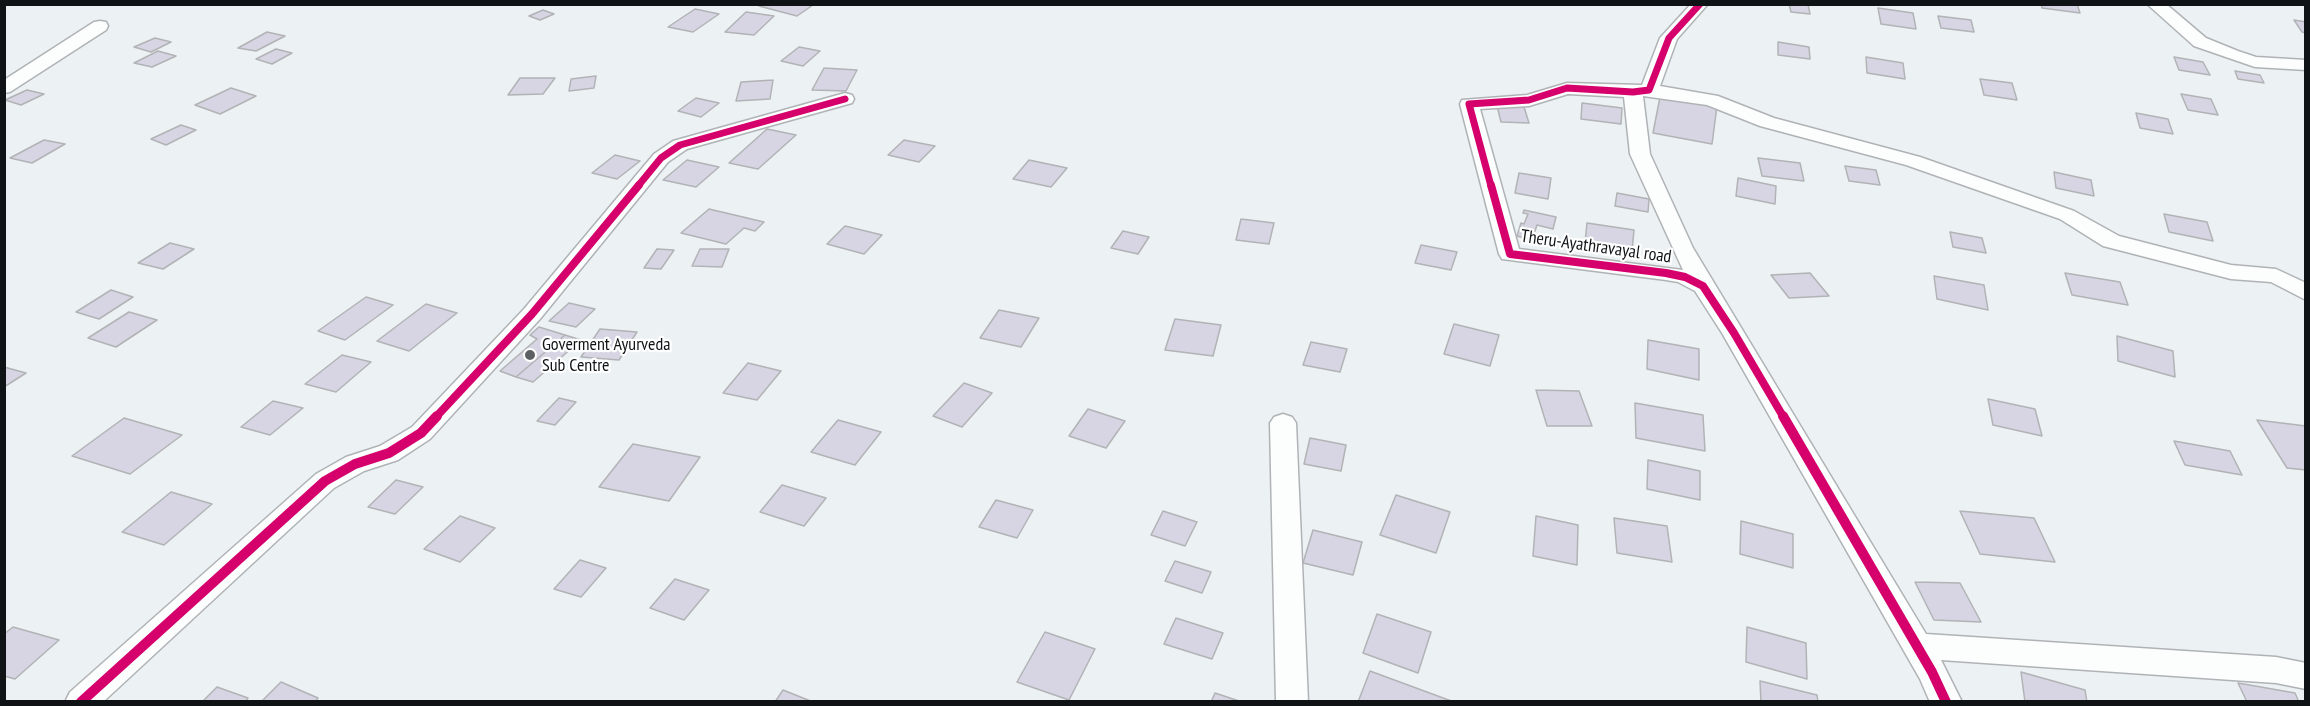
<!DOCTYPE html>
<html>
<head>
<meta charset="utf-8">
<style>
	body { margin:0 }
	#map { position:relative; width:2310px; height:706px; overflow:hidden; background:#ecf1f4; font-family:"PT Sans Narrow",sans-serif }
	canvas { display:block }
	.frame { position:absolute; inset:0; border:6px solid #101315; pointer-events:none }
</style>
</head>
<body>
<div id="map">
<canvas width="2310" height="706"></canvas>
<div class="frame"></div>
</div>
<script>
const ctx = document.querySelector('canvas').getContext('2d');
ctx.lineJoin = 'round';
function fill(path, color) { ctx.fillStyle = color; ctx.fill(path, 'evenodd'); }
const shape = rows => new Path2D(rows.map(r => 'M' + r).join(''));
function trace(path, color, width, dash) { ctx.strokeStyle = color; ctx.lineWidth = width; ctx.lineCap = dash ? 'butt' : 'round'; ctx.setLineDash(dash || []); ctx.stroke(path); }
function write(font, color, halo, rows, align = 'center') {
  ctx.font = font + ' "PT Sans Narrow",sans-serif'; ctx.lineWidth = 4.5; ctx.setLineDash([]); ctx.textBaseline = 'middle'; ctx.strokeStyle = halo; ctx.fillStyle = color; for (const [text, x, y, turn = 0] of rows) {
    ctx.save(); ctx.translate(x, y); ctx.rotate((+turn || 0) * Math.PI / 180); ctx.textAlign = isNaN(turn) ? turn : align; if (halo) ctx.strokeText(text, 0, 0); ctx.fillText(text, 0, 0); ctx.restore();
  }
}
const building = shape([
	[761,4,810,4,813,5,797,16,759,6,761,4],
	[1789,4,1808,4,1810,14,1791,12,1789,4],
	[2041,4,2077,4,2080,13,2042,8,2041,4],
	[1878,8,1913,13,1916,29,1881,24,1878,8],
	[695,9,719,14,693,32,668,27,695,9],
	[543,10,554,14,540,20,529,16,543,10],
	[746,12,774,16,754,35,725,32,746,12],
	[1938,16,1971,20,1974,32,1941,28,1938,16],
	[2294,20,2306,22,2306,33,2302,32,2294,20],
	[267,32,285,36,256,51,238,48,267,32],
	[155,38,171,42,151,52,134,47,155,38],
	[1778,42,1809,47,1810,59,1778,55,1778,42],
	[799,47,820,51,803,66,781,61,799,47],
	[276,49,292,53,272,64,256,59,276,49],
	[158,51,176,56,152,67,134,63,158,51],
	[1866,57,1903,63,1905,79,1867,73,1866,57],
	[2174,57,2203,62,2210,75,2179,70,2174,57],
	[824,68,857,70,846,91,812,90,824,68],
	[2235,71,2260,75,2264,83,2238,79,2235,71],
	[596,76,594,88,569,91,571,79,596,76],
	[520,78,555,78,543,94,508,95,520,78],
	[1980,79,2012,83,2017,100,1984,95,1980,79],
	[773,80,770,99,736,101,741,82,773,80],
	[231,88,256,96,220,114,195,105,231,88],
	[27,90,44,94,21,105,5,100,27,90],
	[2181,94,2211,99,2218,115,2188,110,2181,94],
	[1660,97,1717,106,1712,144,1653,133,1660,97],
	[696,98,719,103,701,117,678,111,696,98],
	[1582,103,1622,108,1621,124,1581,119,1582,103],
	[1497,106,1524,107,1529,123,1501,122,1497,106],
	[2136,113,2168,119,2173,134,2140,128,2136,113],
	[181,125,196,130,166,145,151,139,181,125],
	[767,129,796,135,758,169,729,163,767,129],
	[44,140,65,144,32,163,10,158,44,140],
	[904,140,935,146,919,162,888,155,904,140],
	[615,155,640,161,617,179,592,173,615,155],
	[1758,158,1800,163,1804,181,1762,176,1758,158],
	[687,160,719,167,696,187,663,180,687,160],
	[1029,160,1067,168,1051,187,1013,179,1029,160],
	[1845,166,1876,170,1880,185,1849,181,1845,166],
	[2054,172,2091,180,2094,196,2056,188,2054,172],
	[1519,173,1551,178,1548,199,1515,193,1519,173],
	[1738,178,1776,186,1775,204,1736,196,1738,178],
	[1617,193,1649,199,1648,212,1615,206,1617,193],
	[709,209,764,222,755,231,744,228,726,244,681,233,709,209],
	[1524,210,1556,217,1553,229,1537,225,1532,240,1517,236,1521,223,1524,224,1528,214,1523,213,1524,210],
	[2164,214,2207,222,2213,241,2169,232,2164,214],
	[1241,219,1274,223,1269,244,1236,240,1241,219],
	[1587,223,1634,230,1632,251,1585,243,1587,223],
	[845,226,882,235,864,254,827,244,845,226],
	[1123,231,1149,237,1138,254,1111,248,1123,231],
	[1950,232,1982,238,1986,253,1953,247,1950,232],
	[170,243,194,249,163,269,138,263,170,243],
	[1421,245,1457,252,1451,270,1415,263,1421,245],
	[657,249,674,250,661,269,644,268,657,249],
	[700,249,729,249,722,267,692,266,700,249],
	[1810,273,1829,296,1789,298,1771,275,1810,273],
	[2065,273,2120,282,2128,305,2072,295,2065,273],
	[1934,276,1984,285,1988,310,1937,299,1934,276],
	[111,290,133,297,99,319,76,312,111,290],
	[366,297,393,305,345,340,318,331,366,297],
	[569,303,595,309,576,327,549,321,569,303],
	[426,304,457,313,409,351,377,341,426,304],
	[999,310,1039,318,1021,347,980,338,999,310],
	[129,312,157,320,116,347,88,338,129,312],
	[1175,319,1221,325,1213,356,1165,350,1175,319],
	[1454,324,1499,335,1490,366,1444,354,1454,324],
	[539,327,565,335,516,377,500,371,537,339,530,335,539,327],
	[600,329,637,332,619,360,581,357,600,329],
	[565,335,581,340,533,382,516,377,565,335],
	[2117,336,2173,351,2175,377,2118,361,2117,336],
	[1648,340,1699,349,1699,380,1647,369,1648,340],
	[1311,342,1347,349,1340,372,1303,365,1311,342],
	[342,355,371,362,336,392,305,384,342,355],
	[748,363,781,371,757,400,723,393,748,363],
	[4,367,26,373,4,387,4,367],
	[964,383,992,393,962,427,933,416,964,383],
	[1536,390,1579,391,1592,426,1547,426,1536,390],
	[559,398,576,402,555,425,537,421,559,398],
	[1988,399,2035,409,2042,436,1993,425,1988,399],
	[273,401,303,408,270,435,241,427,273,401],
	[1635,403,1703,415,1705,451,1636,438,1635,403],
	[1088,409,1125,421,1106,448,1069,436,1088,409],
	[124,418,182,435,130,474,72,456,124,418],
	[838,420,881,432,855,465,811,452,838,420],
	[2257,420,2306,426,2306,470,2287,468,2257,420],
	[1310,438,1346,445,1341,471,1304,464,1310,438],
	[2174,441,2230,451,2242,475,2185,465,2174,441],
	[633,444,700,457,669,501,599,487,633,444],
	[1648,460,1700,471,1700,500,1647,489,1648,460],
	[396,480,423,487,395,514,368,507,396,480],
	[782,485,826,498,804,526,760,512,782,485],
	[171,492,212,504,164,545,122,532,171,492],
	[1396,495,1450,512,1436,553,1380,535,1396,495],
	[996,500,1033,510,1017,538,979,527,996,500],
	[1163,511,1197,522,1185,546,1151,535,1163,511],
	[1960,511,2034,518,2055,562,1980,554,1960,511],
	[460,516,495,528,460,562,424,549,460,516],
	[1536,516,1578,525,1577,565,1533,556,1536,516],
	[1614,518,1667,526,1672,562,1617,553,1614,518],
	[1741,521,1793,534,1793,568,1740,554,1741,521],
	[1313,530,1362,542,1353,575,1303,563,1313,530],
	[580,560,606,568,581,597,554,589,580,560],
	[1175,561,1211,572,1202,593,1165,581,1175,561],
	[675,579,709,590,684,620,650,608,675,579],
	[1915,582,1960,583,1981,622,1934,620,1915,582],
	[1377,614,1431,632,1418,673,1363,653,1377,614],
	[1176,618,1223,633,1212,659,1164,644,1176,618],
	[13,627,59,640,15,679,4,676,4,634,13,627],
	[1747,627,1806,643,1807,679,1746,662,1747,627],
	[1045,632,1095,649,1069,700,1017,682,1045,632],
	[1370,671,1454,702,1358,702,1370,671],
	[2021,672,2085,690,2087,702,2025,702,2021,672],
	[1760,681,1817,695,1818,702,1761,702,1760,681],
	[281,682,318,698,315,702,261,702,281,682],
	[2238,683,2295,693,2299,702,2247,702,2238,683],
	[217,687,248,698,245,702,202,702,217,687],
	[783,690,813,702,775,702,783,690],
	[1215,693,1242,702,1211,702,1215,693]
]);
fill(building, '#d7d5e4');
trace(building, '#b1b3b5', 1.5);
const minor = shape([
	[1691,4,1708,4,1677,39,1660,86,1718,96,1774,118,1920,157,2074,211,2119,236,2231,265,2276,269,2306,283,2306,300,2271,282,2231,279,2103,246,2060,219,1906,165,1760,126,1707,105,1643,96,1650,154,1693,248,1926,634,2276,657,2306,663,2306,689,2276,683,1941,660,1962,702,1930,702,1920,679,1722,333,1695,291,1678,282,1666,280,1502,259,1499,254,1460,104,1462,100,1527,95,1567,83,1642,85,1660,38,1691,4],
	[1568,94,1624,97,1630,154,1683,270,1519,249,1480,109,1529,106,1568,94],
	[2147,4,2166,4,2206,38,2238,51,2256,57,2306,60,2306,70,2255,67,2194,46,2147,4],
	[100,21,106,22,108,26,106,30,10,92,4,93,4,80,94,22,100,21],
	[845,93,852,95,854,99,852,103,687,149,668,162,540,319,430,439,398,460,364,471,334,488,103,702,65,702,70,692,316,474,346,457,380,446,412,427,524,309,654,154,673,141,845,93],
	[1283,414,1292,417,1296,423,1308,702,1276,702,1270,423,1274,417,1283,414]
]);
trace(minor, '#b0b3b6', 3);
fill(minor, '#fcfdfd');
trace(shape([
	[638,186,661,158,680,145,845,99],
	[1491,186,1469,104,1529,100,1567,88,1633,92,1649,90,1669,38,1700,4]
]), '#d6006c', 7);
trace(shape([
	[1491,185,1510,254,1666,273,1685,277,1703,286,1734,333,1784,418],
	[435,418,532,314,639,185]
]), '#d6006c', 8);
trace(shape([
	[1783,416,1932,672,1946,702],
	[81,702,325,481,355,464,389,453,421,433,437,416]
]), '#d6006c', 10);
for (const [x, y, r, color] of [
	[530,355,6,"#5d6163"]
]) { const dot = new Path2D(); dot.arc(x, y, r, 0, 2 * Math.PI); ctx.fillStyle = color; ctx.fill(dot); trace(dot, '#fff', 2); }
write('18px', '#101315', '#fff', [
	["Theru-Ayathravayal road",1596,247,8]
]);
write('18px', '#101315', '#fff', [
	["Goverment Ayurveda",542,345],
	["Sub Centre",542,366]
], 'left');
</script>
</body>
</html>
